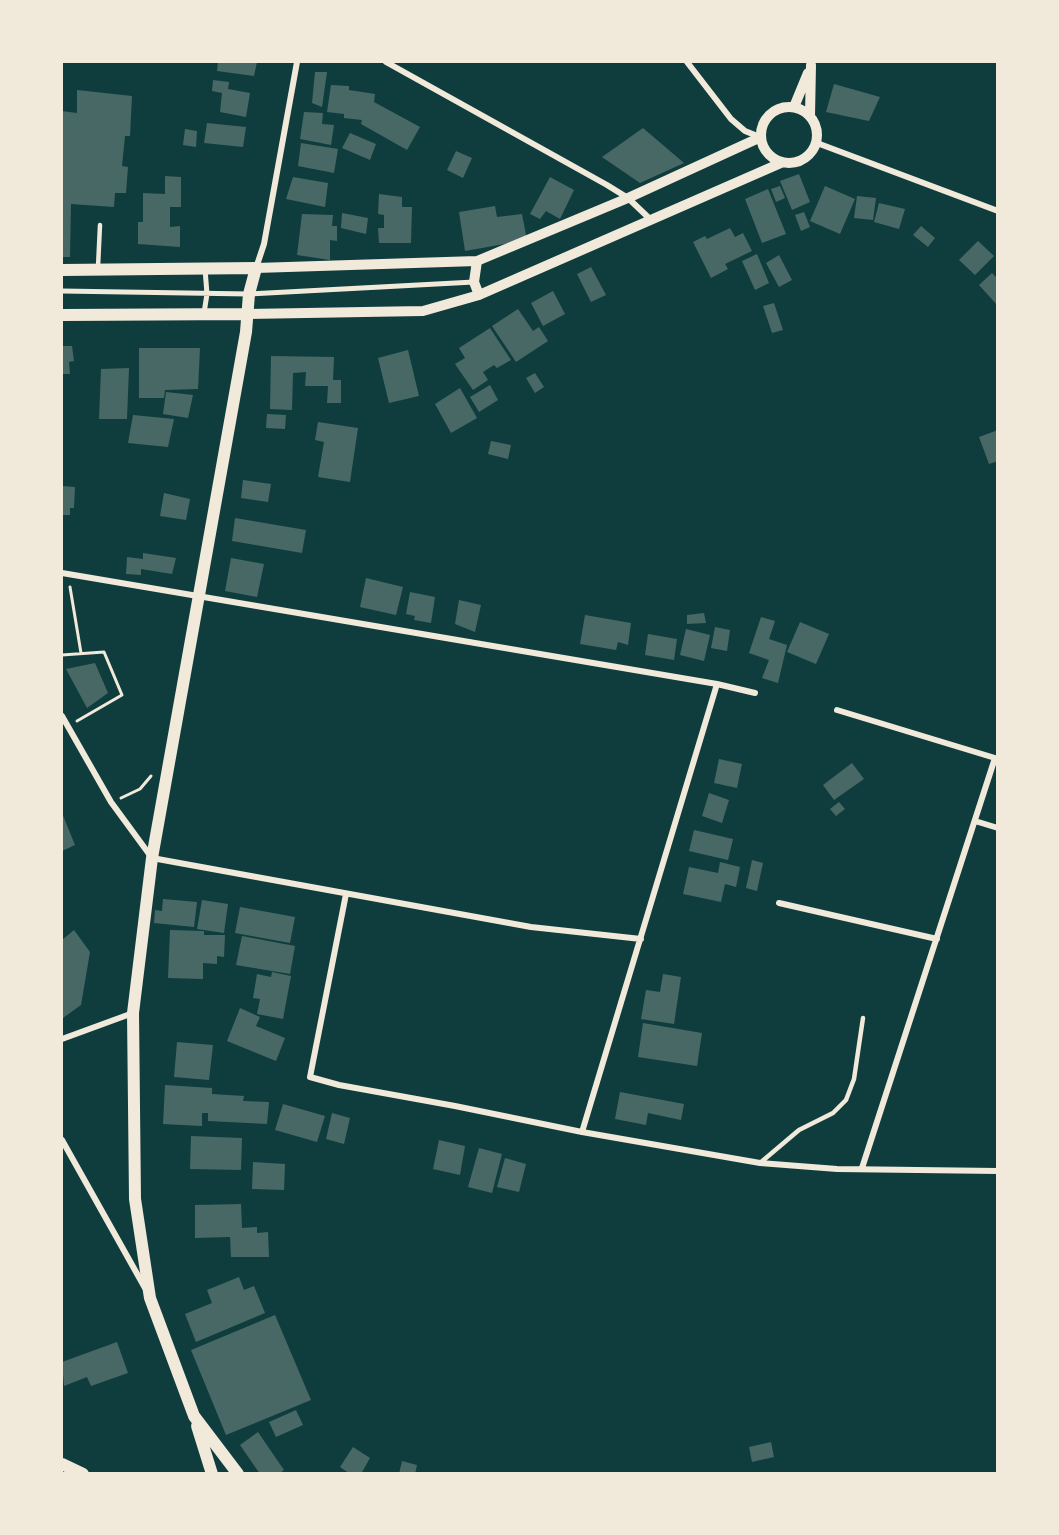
<!DOCTYPE html>
<html>
<head>
<meta charset="utf-8">
<style>
	body { margin:0 }
	#map { position:relative; width:1059px; height:1535px; overflow:hidden; background:#0f3d3e; font-family:Lora,serif }
	canvas { display:block }
	.frame { position:absolute; inset:0; border:63px solid #f1e9da; pointer-events:none }
</style>
</head>
<body>
<div id="map">
<canvas width="1059" height="1535"></canvas>
<div class="frame"></div>
</div>
<script>
const ctx = document.querySelector('canvas').getContext('2d');
ctx.lineJoin = 'round';
function fill(path, color) { ctx.fillStyle = color; ctx.fill(path, 'evenodd'); }
const shape = rows => new Path2D(rows.map(r => 'M' + r).join(''));
function trace(path, color, width, dash) { ctx.strokeStyle = color; ctx.lineWidth = width; ctx.lineCap = dash ? 'butt' : 'round'; ctx.setLineDash(dash || []); ctx.stroke(path); }
fill(shape([
	[218,62,257,62,254,76,217,71],
	[315,72,327,72,322,107,312,103],
	[213,80,229,82,228,89,250,93,246,117,220,112,222,93,212,91],
	[834,84,880,97,869,121,826,112],
	[331,85,349,86,349,90,375,94,374,102,420,127,407,150,361,124,362,120,344,118,344,114,327,112],
	[77,90,132,96,130,136,125,136,122,166,128,167,126,193,115,193,114,207,71,204,70,257,62,257,62,111,77,113],
	[304,112,323,113,322,124,334,125,331,145,300,139],
	[207,123,246,127,243,147,204,143],
	[643,128,684,163,640,183,602,157],
	[185,129,197,131,196,147,183,145],
	[350,133,376,144,370,160,342,148],
	[301,143,338,149,334,173,298,166],
	[456,151,472,158,463,178,447,170],
	[799,174,810,202,792,210,780,181],
	[165,176,181,177,181,207,170,207,170,227,180,226,180,247,138,244,138,222,143,222,143,193,165,194],
	[293,177,328,183,325,207,286,199],
	[550,177,574,190,560,219,546,211,540,219,530,214],
	[780,186,785,198,776,202,771,189],
	[825,186,855,199,840,234,810,221],
	[768,189,786,234,762,243,745,199],
	[379,194,402,197,402,207,412,207,411,243,379,243,378,228,384,228,384,215,378,214],
	[857,196,876,198,873,220,854,218],
	[879,203,905,209,899,229,874,222],
	[495,206,497,217,522,214,527,240,465,251,459,212],
	[804,212,810,227,801,231,795,215],
	[342,213,368,218,366,234,341,228],
	[302,214,333,215,332,226,337,226,337,241,330,240,330,260,297,255],
	[921,226,935,238,928,247,913,235],
	[730,228,735,237,743,233,752,251,725,264,728,269,711,278,693,242,705,236,707,239],
	[978,241,994,256,975,275,959,260],
	[757,254,769,283,755,290,742,261],
	[779,255,792,280,779,287,766,263],
	[591,267,606,295,591,302,577,274],
	[992,273,998,279,998,306,979,285],
	[553,291,565,314,543,326,531,303],
	[774,303,783,330,772,333,763,306],
	[518,309,533,331,539,327,548,341,516,362,492,326],
	[490,328,511,360,497,368,494,365,483,372,488,380,473,390,455,364,465,358,459,348],
	[62,346,72,346,74,361,69,362,70,374,62,374],
	[139,348,200,348,198,389,165,390,164,398,139,398],
	[408,350,419,396,389,403,378,358],
	[271,356,334,357,333,380,341,380,341,403,327,403,328,386,305,386,306,372,293,373,292,410,270,409],
	[129,368,127,419,99,419,101,369],
	[535,373,544,387,535,393,526,378],
	[490,385,498,400,479,412,470,397],
	[460,388,477,418,451,433,435,404],
	[166,392,193,395,188,418,163,414],
	[267,414,286,415,285,429,266,428],
	[133,415,174,419,168,447,128,443],
	[318,422,358,428,350,482,318,477,324,442,315,440],
	[998,430,998,461,989,464,979,437],
	[491,441,511,445,508,459,488,454],
	[243,480,271,484,268,502,241,498],
	[62,486,75,487,74,508,70,508,70,515,62,515],
	[164,493,190,499,186,520,160,516],
	[235,518,306,530,302,553,232,541],
	[143,553,176,558,172,574,141,569,141,575,126,574,127,557,143,559],
	[231,558,264,564,257,597,225,591],
	[366,578,403,587,396,615,360,607],
	[410,592,435,597,431,623,414,620,415,616,406,614],
	[459,600,481,605,475,632,455,624],
	[704,613,706,623,687,624,687,615],
	[585,615,631,623,628,645,618,642,616,650,580,644],
	[761,617,775,621,769,639,787,645,778,683,762,678,769,660,749,653],
	[800,622,829,634,816,664,787,652],
	[715,627,730,630,727,651,711,648],
	[686,629,710,635,704,661,680,655],
	[648,634,677,639,674,660,645,655],
	[95,663,108,693,87,708,66,669],
	[719,759,742,764,737,788,714,783],
	[852,763,864,779,834,800,823,785],
	[709,793,729,800,722,823,702,816],
	[839,802,845,809,836,816,830,809],
	[62,813,75,845,62,851],
	[694,830,733,839,728,860,689,851],
	[752,860,763,863,757,891,746,888],
	[720,862,740,867,736,887,725,884,721,902,683,894,689,867,718,873],
	[163,899,197,902,194,927,154,923,155,910,162,911],
	[202,900,228,904,224,933,197,929],
	[240,907,295,917,290,943,235,933],
	[74,930,90,952,81,1005,63,1018,62,940],
	[170,930,204,931,204,935,225,935,224,957,217,956,217,964,203,963,203,979,168,978],
	[242,936,295,946,290,974,236,965],
	[272,972,291,976,283,1019,257,1014,260,999,253,998,257,974,271,977],
	[663,974,681,977,674,1024,641,1019,646,990,660,992],
	[240,1008,260,1017,256,1026,285,1038,276,1061,227,1041],
	[643,1023,702,1033,697,1066,638,1057],
	[177,1042,213,1045,209,1080,174,1077],
	[165,1085,212,1088,212,1094,244,1096,243,1101,269,1102,267,1124,208,1121,208,1113,202,1113,202,1126,163,1124],
	[620,1092,684,1104,681,1120,648,1113,646,1125,615,1119],
	[283,1104,325,1116,317,1142,275,1130],
	[332,1113,350,1118,344,1144,326,1139],
	[191,1136,242,1138,241,1170,190,1169],
	[439,1140,465,1146,460,1175,433,1169],
	[479,1148,502,1154,492,1193,468,1187],
	[505,1158,526,1164,519,1192,497,1187],
	[253,1162,285,1164,284,1190,252,1189],
	[241,1204,242,1228,257,1227,257,1233,268,1232,269,1257,231,1257,230,1237,195,1238,195,1205],
	[239,1277,244,1290,254,1286,265,1313,196,1342,185,1314,212,1303,207,1290],
	[275,1315,311,1400,226,1435,191,1350],
	[117,1342,128,1373,91,1386,87,1377,64,1386,62,1362],
	[296,1410,303,1425,276,1437,269,1422],
	[258,1432,284,1470,279,1474,260,1474,240,1445],
	[771,1442,774,1457,752,1462,749,1447],
	[353,1447,370,1458,361,1474,350,1474,340,1467],
	[402,1461,417,1465,415,1474,399,1474]
]), '#486865');
trace(shape([
	[70,587,81,653],
	[62,655,104,652,122,695,77,721],
	[121,798,140,789,151,776]
]), '#f1e9da', 3);
trace(shape([
	[98,267,100,225],
	[760,1163,799,1130,833,1113,846,1100,854,1079,863,1018]
]), '#f1e9da', 4.5);
trace(shape([
	[62,291,249,294,474,282],
	[204,313,207,294,205,269]
]), '#f1e9da', 5);
trace(shape([
	[386,62,607,185,628,198,651,220],
	[687,62,731,119,745,131,760,137],
	[817,143,998,211],
	[256,268,264,244,297,62],
	[62,573,717,684,755,693],
	[837,710,995,758,862,1168],
	[62,716,111,802,152,858,531,927,641,939],
	[975,821,998,828],
	[346,894,310,1077,339,1085,455,1106,582,1132,760,1163,837,1169,998,1171],
	[779,903,937,939],
	[62,1039,133,1013],
	[582,1132,717,684],
	[62,1140,145,1288]
]), '#f1e9da', 6);
trace(shape([
	'761 135a28 28 0 1 1 56 0a28 28 0 1 1-56 0Z',
	[794,107,808,73],
	[810,116,811,65],
	[477,261,474,282,479,295],
	[256,268,477,261,628,198,761,137],
	[247,314,423,311,479,295,781,163]
]), '#f1e9da', 10);
trace(shape([
	[62,270,256,268,249,294,246,332,152,858,133,1013,135,1199,150,1298,194,1416,238,1474],
	[62,315,247,314],
	[197,1426,212,1474],
	[62,1464,83,1474]
]), '#f1e9da', 12);
</script>
</body>
</html>
